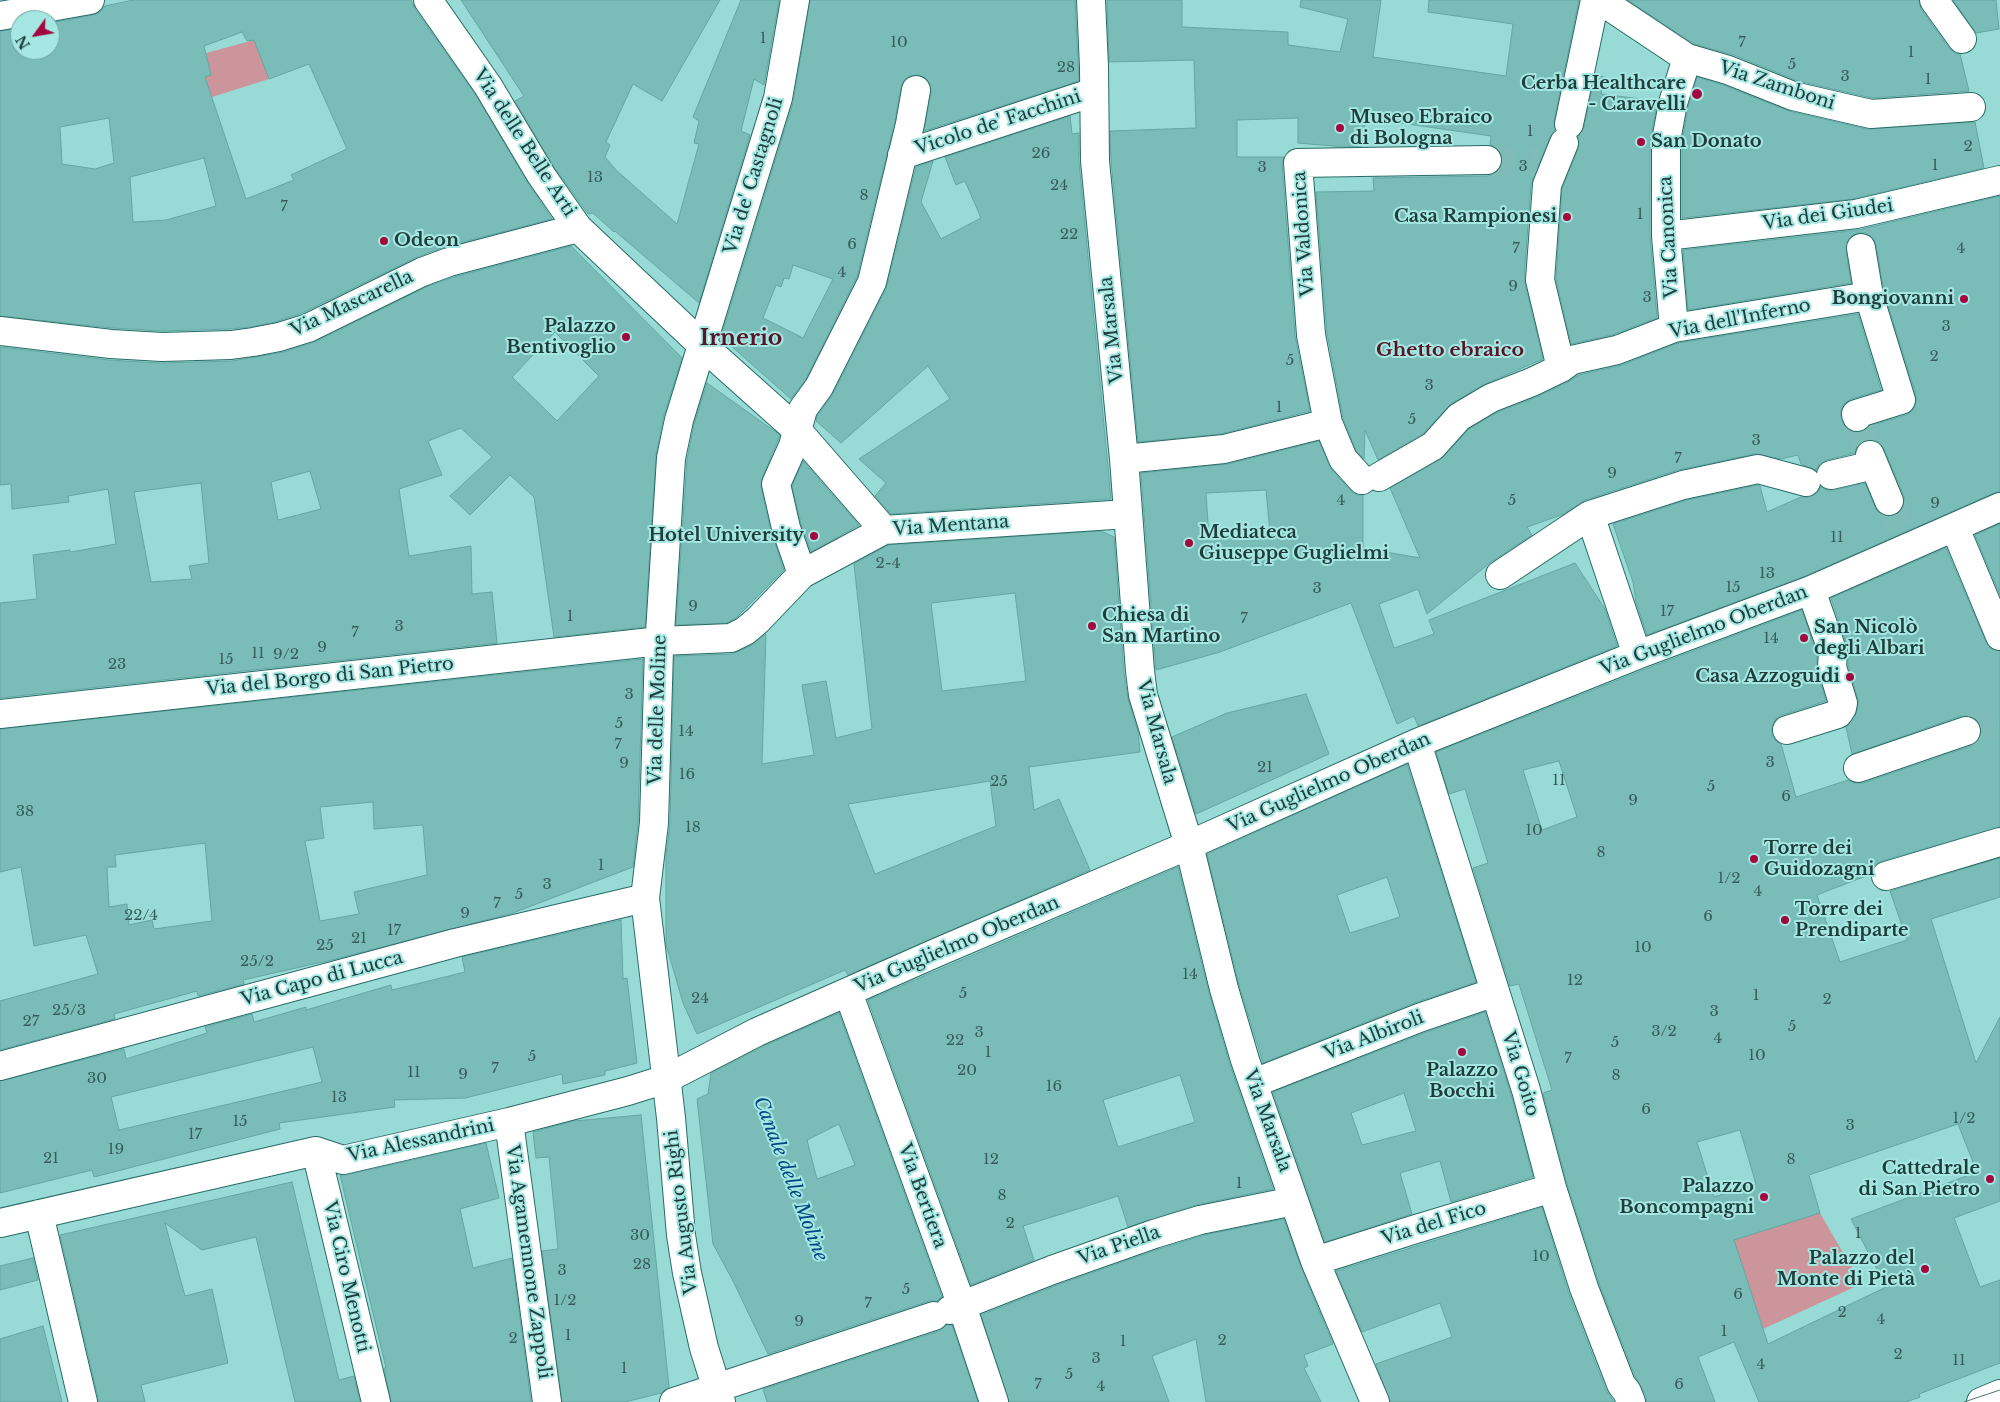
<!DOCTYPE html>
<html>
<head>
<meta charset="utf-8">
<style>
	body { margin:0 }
	#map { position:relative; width:2000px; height:1402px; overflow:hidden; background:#97dad6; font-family:"Libre Baskerville",serif }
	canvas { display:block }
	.north { position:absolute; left:10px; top:10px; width:50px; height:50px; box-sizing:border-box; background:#a4e7e3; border:1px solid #70a3a0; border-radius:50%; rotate:238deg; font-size:14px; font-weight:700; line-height:20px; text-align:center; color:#213d3b }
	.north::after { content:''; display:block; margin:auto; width:18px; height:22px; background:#a3073f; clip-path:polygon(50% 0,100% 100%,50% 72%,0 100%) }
</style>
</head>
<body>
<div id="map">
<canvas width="2000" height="1402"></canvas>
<div class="north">N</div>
</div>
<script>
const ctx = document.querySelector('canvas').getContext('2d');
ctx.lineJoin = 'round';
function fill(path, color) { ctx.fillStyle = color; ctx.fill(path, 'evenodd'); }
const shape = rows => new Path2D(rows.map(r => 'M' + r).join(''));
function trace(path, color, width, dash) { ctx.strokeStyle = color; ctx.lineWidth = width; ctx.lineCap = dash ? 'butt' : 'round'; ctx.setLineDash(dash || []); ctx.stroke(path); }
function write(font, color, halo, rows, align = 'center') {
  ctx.font = font + ' "Libre Baskerville",serif'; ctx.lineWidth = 4; ctx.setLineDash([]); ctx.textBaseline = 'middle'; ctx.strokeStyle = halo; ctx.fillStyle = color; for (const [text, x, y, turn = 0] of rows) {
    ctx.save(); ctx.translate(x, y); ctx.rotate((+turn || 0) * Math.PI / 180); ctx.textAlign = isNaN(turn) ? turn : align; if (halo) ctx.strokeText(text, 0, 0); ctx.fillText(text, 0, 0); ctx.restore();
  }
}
fill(shape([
	[254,40,269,79,212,97,205,77,211,75,206,53],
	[1820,1213,1861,1284,1763,1329,1742,1264,1704,1248]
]), '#cc949b');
const building = shape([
	[133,0,411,0,415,9,475,94,528,183,552,219,444,247,415,258,302,313,275,322,250,327,230,329,162,331,112,328,0,316,0,31,20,28,20,50,50,50,50,23,93,15,100,12,105,6,133,0],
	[242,32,247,41,254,40,269,79,309,64,347,149,291,175,294,180,246,199,205,77,211,75,204,46,242,32],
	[109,118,114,163,95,169,62,164,60,127,109,118],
	[204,158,216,206,166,220,133,222,130,177,204,158],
	[461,0,720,0,662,101,633,84,606,142,610,145,605,157,616,170,677,224,699,144,694,143,699,121,693,117,741,0,779,0,764,85,754,79,741,131,750,135,699,303,615,231,614,232,593,213,588,214,554,167,515,101,524,96,461,0],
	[810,0,1075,0,1079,81,924,131,931,93,930,84,926,78,918,75,910,76,904,80,901,87,895,121,857,277,806,379,791,399,721,337,793,103,810,0],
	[793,265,833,279,803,338,763,318,776,285,781,287,784,278,789,279,793,265],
	[1107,0,1182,0,1182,27,1288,32,1288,45,1340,52,1348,19,1300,7,1301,0,1381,0,1373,57,1506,76,1513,24,1428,12,1429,0,1579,0,1554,121,1555,130,1550,137,1531,184,1524,279,1543,359,1485,384,1451,404,1423,434,1378,460,1365,430,1364,459,1356,451,1343,418,1327,333,1316,192,1374,191,1373,178,1488,176,1495,173,1501,167,1503,159,1501,152,1495,147,1490,145,1491,136,1366,118,1362,146,1344,147,1298,143,1298,118,1237,120,1237,157,1284,157,1282,164,1295,336,1310,411,1221,434,1138,442,1111,160,1110,131,1196,128,1194,60,1109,62,1107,0],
	[1628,0,1919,0,1921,9,1949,48,1955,53,1960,54,1969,91,1872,98,1798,81,1734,55,1694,44,1628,0],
	[1953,0,1996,0,1999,29,1976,33,1953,0],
	[1595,75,1604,77,1601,94,1658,101,1650,141,1650,236,1657,318,1612,335,1571,344,1556,279,1562,189,1578,149,1579,141,1578,136,1584,127,1595,75],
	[1697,77,1723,85,1789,111,1867,129,1975,122,1984,168,1853,199,1682,218,1682,142,1688,107,1697,77],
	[1070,116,1072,134,1079,133,1079,162,1111,499,891,514,875,496,886,483,859,459,950,399,928,366,841,443,816,421,817,416,833,394,886,289,916,167,933,161,921,202,941,239,981,218,965,181,956,185,945,157,1070,116],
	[2000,196,2000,492,1994,493,1805,576,1647,635,1636,602,1633,582,1613,524,1687,500,1758,485,1760,486,1767,512,1801,497,1810,497,1817,493,1821,487,1827,490,1834,490,1865,483,1875,507,1879,513,1886,516,1894,516,1902,510,1904,504,1904,496,1884,449,1879,442,1873,440,1865,440,1857,446,1855,453,1827,460,1820,464,1816,470,1801,464,1798,455,1781,459,1755,454,1678,470,1585,500,1564,514,1527,527,1532,535,1491,562,1427,614,1418,589,1379,604,1394,648,1434,634,1429,620,1575,563,1605,609,1617,646,1418,726,1414,716,1397,724,1351,603,1220,652,1156,670,1141,473,1228,464,1319,441,1331,469,1351,491,1357,495,1363,495,1363,548,1420,558,1390,488,1441,459,1469,429,1498,412,1539,396,1568,382,1579,375,1622,365,1678,343,1858,314,1881,390,1851,399,1844,404,1841,410,1841,419,1846,428,1853,432,1861,432,1869,426,1906,415,1913,410,1916,403,1916,395,1884,292,1876,245,1873,238,1866,233,1858,233,1851,236,1847,242,1846,251,1851,283,1688,310,1683,250,1858,230,2000,196],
	[1266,490,1270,533,1209,538,1206,493,1266,490],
	[571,246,682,358,664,415,656,455,645,627,554,637,534,497,510,475,470,515,450,496,492,457,461,428,428,441,442,475,399,489,409,556,471,546,472,594,492,592,497,643,0,698,0,603,37,599,33,555,70,550,71,552,116,544,108,489,68,496,69,502,12,509,11,484,0,485,0,347,109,360,161,363,232,361,256,357,284,352,315,342,428,286,454,277,571,246],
	[555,332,599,376,557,421,512,377,555,332],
	[310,471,321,509,278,520,271,482,310,471],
	[201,483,209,563,189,566,192,579,151,582,134,492,201,483],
	[707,383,780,435,762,478,761,487,771,532,784,570,736,618,727,623,676,625,687,460,694,424,707,383],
	[803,461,859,525,811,552,801,524,792,486,803,461],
	[2000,524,2000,595,1975,535,2000,524],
	[1101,531,1114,537,1124,673,1128,699,1138,732,1140,752,1029,767,1034,810,1059,799,1090,870,848,975,845,970,697,1034,683,1003,666,944,666,855,670,824,674,656,732,654,752,645,766,634,762,764,814,755,802,685,826,681,836,738,872,729,854,564,888,545,1101,531],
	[1015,593,1026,681,942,691,931,603,1015,593],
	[990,781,996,826,875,874,848,804,990,781],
	[1946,548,1986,642,1991,649,2000,651,2000,827,1882,861,1874,866,1871,874,1817,895,1840,962,1907,940,1890,891,2000,858,2000,897,1931,919,1976,1063,2000,1017,2000,1201,1954,1218,1980,1287,2000,1280,2000,1363,1919,1394,1920,1397,1906,1402,1759,1402,1734,1342,1698,1357,1715,1402,1646,1402,1646,1396,1635,1376,1599,1283,1567,1184,1543,1093,1552,1090,1519,984,1510,986,1473,868,1488,863,1465,789,1449,794,1436,752,1643,670,1802,610,1817,655,1817,671,1826,701,1782,715,1776,719,1772,726,1772,735,1776,741,1781,744,1796,797,1848,780,1855,783,1863,783,1971,746,1978,741,1981,734,1981,726,1976,719,1969,716,1961,716,1852,754,1846,727,1855,716,1858,706,1858,699,1848,665,1848,648,1831,598,1946,548],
	[1559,761,1577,817,1542,830,1523,770,1559,761],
	[1958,1124,1977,1172,1851,1219,1886,1287,1768,1344,1734,1240,1820,1213,1809,1175,1958,1124],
	[1740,1130,1756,1184,1714,1197,1697,1142,1740,1130],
	[643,659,638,822,633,867,513,913,336,959,243,980,244,984,198,996,197,991,114,1014,115,1019,0,1050,0,1001,98,974,86,935,34,946,21,867,0,872,0,729,643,659],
	[373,802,374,829,423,825,427,875,354,892,359,914,320,921,305,841,324,838,320,807,373,802],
	[205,843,212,921,154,929,152,920,129,925,127,904,109,907,107,867,116,867,115,855,205,843],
	[1306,694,1329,754,1196,814,1172,737,1227,713,1306,694],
	[1407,764,1476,982,1414,1003,1263,1063,1239,985,1207,854,1407,764],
	[1387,877,1400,917,1350,933,1337,895,1387,877],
	[1178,867,1209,993,1230,1065,1273,1189,1196,1205,1128,1227,1118,1196,1090,1205,1023,1226,1034,1260,971,1285,868,1000,1178,867],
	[1180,1075,1195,1122,1118,1147,1103,1100,1180,1075],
	[621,920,623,979,627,978,637,1063,605,1071,605,1075,563,1084,562,1074,465,1098,394,1100,395,1107,279,1123,280,1129,94,1177,92,1170,0,1193,0,1081,124,1049,126,1059,207,1033,205,1027,252,1014,254,1022,306,1007,306,1010,391,985,392,990,465,972,462,957,621,920],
	[313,1047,322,1082,119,1130,111,1097,313,1047],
	[1485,1012,1511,1094,1533,1177,1451,1202,1440,1161,1400,1173,1412,1214,1325,1242,1273,1092,1424,1033,1485,1012],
	[1404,1093,1416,1131,1362,1145,1351,1113,1404,1093],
	[839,1013,942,1297,937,1301,929,1301,768,1354,733,1281,713,1244,697,1099,708,1094,711,1073,764,1046,839,1013],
	[839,1124,855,1165,817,1179,807,1140,839,1124],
	[641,1115,669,1387,661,1393,625,1402,562,1402,542,1251,558,1249,549,1157,536,1158,533,1132,574,1121,641,1115],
	[486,1143,499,1198,460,1209,473,1268,512,1258,531,1402,391,1402,384,1368,386,1368,340,1175,346,1175,486,1143],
	[292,1182,339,1380,354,1376,360,1402,295,1402,256,1237,202,1250,165,1223,185,1296,212,1289,228,1363,141,1385,145,1402,99,1402,60,1235,292,1182],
	[1542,1207,1569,1294,1606,1390,1614,1402,1390,1402,1376,1364,1452,1337,1440,1303,1362,1332,1336,1271,1542,1207],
	[1284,1219,1301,1267,1333,1344,1304,1355,1308,1366,1304,1368,1321,1402,1206,1402,1196,1339,1152,1356,1169,1402,1009,1402,981,1315,1057,1285,1159,1249,1204,1235,1284,1219],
	[33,1258,38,1280,0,1290,0,1266,33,1258],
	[946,1325,952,1325,978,1402,767,1402,763,1389,939,1331,946,1325],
	[43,1326,62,1402,0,1402,0,1339,43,1326]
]);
fill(building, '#7abdb8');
trace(building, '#64a6a2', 1);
trace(shape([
	[1487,160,1538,163],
	[1857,417,1870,455],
	[1889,501,1904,538],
	[1966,731,2000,719]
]), '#7fbbb7', 28, [28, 14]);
const minor = shape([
	[428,0,488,86,541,175,578,228,702,345,797,430,884,530],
	[1091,0,1094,67,1095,161,1124,459,1140,671,1143,695,1189,845,1224,989,1245,1060,1315,1261,1375,1402],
	[1600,0,1687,58,1728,70,1793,96,1871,114,1971,107],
	[1934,0,1962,39],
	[0,16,90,0],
	[1569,124,1595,0],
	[902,155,1094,92],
	[1666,236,1856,214,2000,180],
	[1674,328,1666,236,1666,141,1673,103,1687,58],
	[0,331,111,344,162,347,231,345,253,342,279,337,308,328,422,272,449,262,578,228],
	[1561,368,1540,280,1547,185,1564,143],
	[1857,417,1856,414,1901,400,1869,296,1861,248],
	[1870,455,1889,501],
	[1124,459,1224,449,1328,423],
	[1831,475,1874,465],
	[1379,477,1433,446,1459,417,1491,398,1532,382,1561,368,1572,360,1617,350,1674,328,1869,296],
	[1362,480,1343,459,1328,423,1311,335,1298,163,1487,160],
	[1590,515,1637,655],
	[1955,528,2000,636],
	[802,574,786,528,776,484,793,446,803,409,819,387,872,282,910,124,916,90],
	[1500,575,1590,515,1683,485,1758,469,1806,482],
	[0,714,660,641,731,638,745,631,758,620,802,574,884,530,1128,514],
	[1787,730,1838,714,1842,708,1843,703,1832,667,1833,653,1811,590],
	[1417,743,1526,1090,1552,1188,1584,1288,1621,1384,1627,1392,1631,1402],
	[1858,768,1966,731],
	[1886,876,2000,842],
	[848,992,962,1306,994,1402],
	[0,1066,455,943,645,898],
	[1254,1083,1419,1018,1495,992],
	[509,1122,547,1402],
	[316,1151,376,1402],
	[39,1214,83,1402],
	[0,1223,316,1151,343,1160,509,1122,628,1091,666,1079,757,1032,938,952,1189,845,1417,743,1637,655,1811,590,2000,507],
	[1315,1261,1416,1229,1552,1188],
	[950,1310,1052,1270,1154,1234,1200,1220,1294,1201],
	[674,1402,934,1316],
	[721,1402,704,1348,687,1273,681,1235,671,1118,645,898,654,823,659,649,671,458,679,420,778,98,795,0],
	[1981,1402,2000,1394]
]);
trace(minor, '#286c68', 30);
trace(minor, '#fff', 28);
trace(shape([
	[1964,1402,2000,1390]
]), '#4d7875', 1);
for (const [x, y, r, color] of [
	[1697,94,6,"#a3073f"],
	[1340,128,5,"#a3073f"],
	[1641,142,5,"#a3073f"],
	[1567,217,5,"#a3073f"],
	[384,241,5,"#a3073f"],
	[1964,299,5,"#a3073f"],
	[626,337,5,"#a3073f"],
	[814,536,5,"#a3073f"],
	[1189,543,5,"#a3073f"],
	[1092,626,5,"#a3073f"],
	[1804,638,5,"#a3073f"],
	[1850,677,5,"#a3073f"],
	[1754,859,5,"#a3073f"],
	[1785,920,5,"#a3073f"],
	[1462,1052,5,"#a3073f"],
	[1990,1179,5,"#a3073f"],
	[1764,1197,5,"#a3073f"],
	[1925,1269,5,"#a3073f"]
]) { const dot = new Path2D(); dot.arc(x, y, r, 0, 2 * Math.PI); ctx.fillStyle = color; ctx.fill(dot); trace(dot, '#a4e7e3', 2); }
write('15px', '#375d5a', null, [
	["1",763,39],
	["10",899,43],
	["7",1742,43],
	["1",1911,53],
	["5",1792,65],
	["28",1066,68],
	["3",1845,77],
	["1",1928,80],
	["1",1530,132],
	["2",1968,147],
	["26",1041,154],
	["1",1935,166],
	["3",1523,167],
	["3",1262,168],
	["13",595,178],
	["24",1059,186],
	["8",864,196],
	["7",284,207],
	["1",1640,215],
	["22",1069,235],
	["6",852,245],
	["7",1516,249],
	["4",1961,249],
	["4",842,273],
	["9",1513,287],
	["3",1647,298],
	["3",1946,327],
	["2",1934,357],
	["5",1290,361],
	["3",1429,386],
	["1",1279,408],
	["5",1412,420],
	["3",1756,441],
	["7",1678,459],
	["9",1612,474],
	["4",1341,501],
	["5",1512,501],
	["9",1935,504],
	["11",1837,538],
	["2-4",888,564],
	["13",1767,574],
	["15",1733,588],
	["3",1317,589],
	["9",693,607],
	["17",1667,612],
	["1",570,617],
	["7",1244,619],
	["3",399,627],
	["7",355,633],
	["14",1771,639],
	["9",322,648],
	["11",258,654],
	["9/2",286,655],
	["15",226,660],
	["23",117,665],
	["3",629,695],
	["5",619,724],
	["14",686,732],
	["7",618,745],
	["3",1770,763],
	["9",624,764],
	["21",1265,768],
	["16",687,775],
	["11",1559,781],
	["25",999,782],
	["5",1711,787],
	["6",1786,797],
	["9",1633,801],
	["38",25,812],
	["18",693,828],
	["10",1534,831],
	["8",1601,853],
	["1",601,866],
	["1/2",1729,879],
	["3",547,885],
	["4",1758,892],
	["5",519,895],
	["7",497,904],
	["9",465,914],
	["22/4",141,916],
	["6",1708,917],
	["17",394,931],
	["21",359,939],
	["25",325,946],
	["10",1643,948],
	["25/2",257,962],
	["14",1190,975],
	["12",1575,981],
	["5",963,994],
	["1",1756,996],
	["24",700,999],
	["2",1827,1000],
	["25/3",69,1011],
	["3",1714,1012],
	["27",31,1022],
	["5",1792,1027],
	["3/2",1664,1032],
	["3",979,1033],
	["4",1718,1039],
	["22",955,1041],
	["5",1615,1043],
	["1",988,1053],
	["10",1757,1056],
	["5",532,1057],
	["7",1568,1059],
	["7",495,1069],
	["20",967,1071],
	["11",414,1073],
	["9",463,1075],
	["8",1616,1076],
	["30",97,1079],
	["16",1054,1087],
	["13",339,1098],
	["6",1646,1110],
	["1/2",1964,1119],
	["15",240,1122],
	["3",1850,1126],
	["17",195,1135],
	["19",116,1150],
	["21",51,1159],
	["12",991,1160],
	["8",1791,1160],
	["1",1239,1184],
	["8",1002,1196],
	["2",1010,1224],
	["1",1858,1234],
	["30",640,1236],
	["10",1541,1257],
	["28",642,1265],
	["3",562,1271],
	["5",906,1290],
	["6",1738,1295],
	["1/2",565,1301],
	["7",868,1304],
	["2",1842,1313],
	["4",1881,1320],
	["9",799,1322],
	["1",1724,1332],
	["1",568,1336],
	["2",513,1339],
	["2",1222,1341],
	["1",1123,1342],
	["2",1898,1355],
	["3",1096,1359],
	["11",1959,1361],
	["4",1761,1365],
	["1",624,1369],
	["5",1069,1375],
	["7",1038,1385],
	["6",1679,1385],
	["4",1101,1387]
]);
write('bold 18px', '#213d3b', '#a4e7e3', [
	["Cerba Healthcare",1686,84],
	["- Caravelli",1686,105],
	["Museo Ebraico",1350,118,"left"],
	["di Bologna",1350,139,"left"],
	["San Donato",1651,142,"left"],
	["Casa Rampionesi",1557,217],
	["Odeon",394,241,"left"],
	["Bongiovanni",1954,299],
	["Palazzo",616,327],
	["Bentivoglio",616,348],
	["Mediateca",1199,533,"left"],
	["Giuseppe Guglielmi",1199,554,"left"],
	["Hotel University",804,536],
	["Chiesa di",1102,616,"left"],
	["San Martino",1102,637,"left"],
	["San Nicolò",1814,628,"left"],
	["degli Albari",1814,649,"left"],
	["Casa Azzoguidi",1840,677],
	["Torre dei",1764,849,"left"],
	["Guidozagni",1764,870,"left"],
	["Torre dei",1795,910,"left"],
	["Prendiparte",1795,931,"left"],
	["Palazzo",1462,1071,"center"],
	["Bocchi",1462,1092,"center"],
	["Cattedrale",1980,1169],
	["di San Pietro",1980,1190],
	["Palazzo",1754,1187],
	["Boncompagni",1754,1208],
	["Palazzo del",1915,1259],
	["Monte di Pietà",1915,1280]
], 'right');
write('18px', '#213d3b', '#a4e7e3', [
	["Via Zamboni",1777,86,18],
	["Vicolo de' Facchini",998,123,-18],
	["Via delle Belle Arti",524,143,57],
	["Via de' Castagnoli",754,176,-73],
	["Via dei Giudei",1828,215,-8],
	["Via Valdonica",1304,234,-94],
	["Via Canonica",1669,237,-93],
	["Via Mascarella",352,304,-25],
	["Via dell'Inferno",1740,319,-11],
	["Via Marsala",1112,330,-96],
	["Via Mentana",951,526,-4],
	["Via Guglielmo Oberdan",1704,631,-21],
	["Via del Borgo di San Pietro",330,677,-6],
	["Via delle Moline",658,710,-88],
	["Via Marsala",1156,732,75],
	["Via Guglielmo Oberdan",1329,783,-24],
	["Via Guglielmo Oberdan",957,945,-23],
	["Via Capo di Lucca",322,979,-15],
	["Via Albiroli",1374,1036,-21],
	["Via Goito",1520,1074,73],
	["Via Marsala",1267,1121,70],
	["Via Alessandrini",421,1141,-12],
	["Via Bertiera",922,1196,70],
	["Via Augusto Righi",682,1212,-97],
	["Via del Fico",1434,1224,-17],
	["Via Piella",1119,1246,-19],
	["Via Agamennone Zappoli",528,1262,82],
	["Via Ciro Menotti",346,1277,77]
]);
write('bold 19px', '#591425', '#a4e7e3', [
	["Ghetto ebraico",1450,351]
]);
write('italic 19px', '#00467f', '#a4e7e3', [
	["Canale delle Moline",790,1179,69]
]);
write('bold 22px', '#591425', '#a4e7e3', [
	["Irnerio",741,339]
]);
</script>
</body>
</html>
